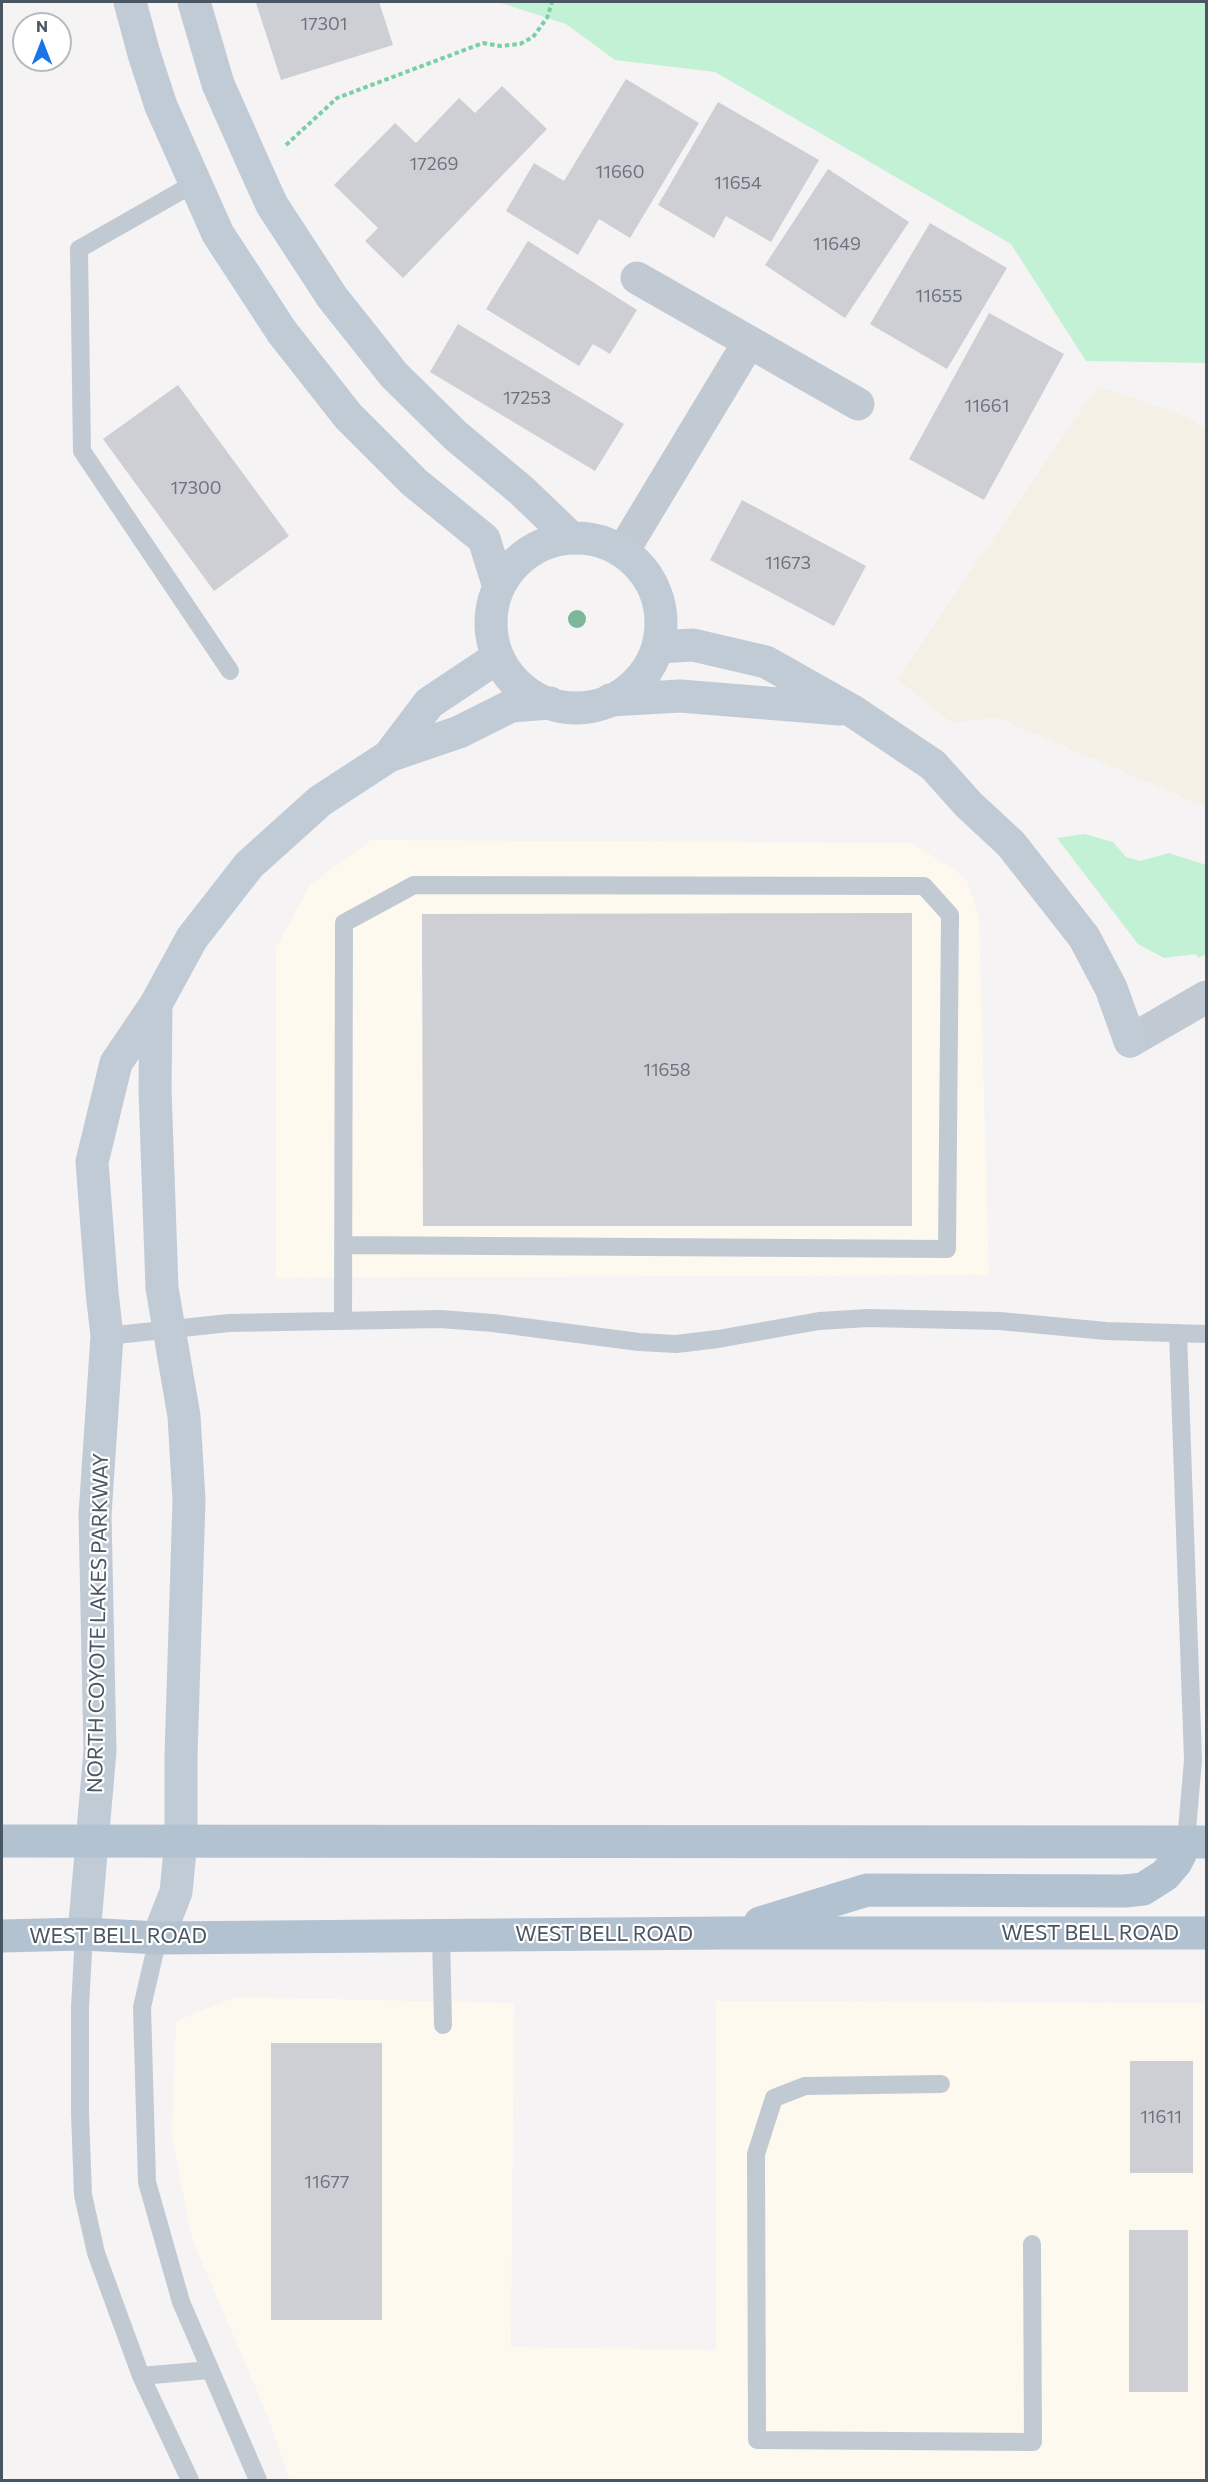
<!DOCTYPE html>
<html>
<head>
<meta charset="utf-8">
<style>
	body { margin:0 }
	#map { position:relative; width:1208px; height:2482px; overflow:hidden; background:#f5f3f3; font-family:Commissioner,sans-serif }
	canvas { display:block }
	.frame { position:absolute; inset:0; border:3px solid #4a5661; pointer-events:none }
	.north { position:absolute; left:12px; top:12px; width:60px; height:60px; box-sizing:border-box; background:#fff; border:2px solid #b7bbc0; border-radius:50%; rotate:0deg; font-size:16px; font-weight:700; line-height:24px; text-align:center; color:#4a5661 }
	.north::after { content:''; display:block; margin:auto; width:21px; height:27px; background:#1a73e8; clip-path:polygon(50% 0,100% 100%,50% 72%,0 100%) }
</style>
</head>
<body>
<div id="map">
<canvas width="1208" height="2482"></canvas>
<div class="frame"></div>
<div class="north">N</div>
</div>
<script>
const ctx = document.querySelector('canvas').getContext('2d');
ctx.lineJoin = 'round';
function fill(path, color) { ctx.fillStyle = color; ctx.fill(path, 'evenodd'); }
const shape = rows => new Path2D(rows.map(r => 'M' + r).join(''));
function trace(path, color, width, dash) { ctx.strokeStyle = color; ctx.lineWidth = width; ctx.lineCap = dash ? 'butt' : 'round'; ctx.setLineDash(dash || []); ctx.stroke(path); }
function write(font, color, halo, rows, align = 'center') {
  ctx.font = font + ' Commissioner,sans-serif'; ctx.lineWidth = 4.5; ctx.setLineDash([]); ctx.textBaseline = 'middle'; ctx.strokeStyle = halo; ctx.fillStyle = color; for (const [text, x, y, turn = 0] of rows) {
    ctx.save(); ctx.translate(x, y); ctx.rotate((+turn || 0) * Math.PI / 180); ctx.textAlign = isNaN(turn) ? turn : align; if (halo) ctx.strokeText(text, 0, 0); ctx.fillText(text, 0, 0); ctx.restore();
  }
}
fill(shape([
	[371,840,912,843,966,878,979,916,989,1275,276,1278,276,948,310,885],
	[235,1997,514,2003,511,2347,716,2350,716,2001,1206,2003,1206,2480,290,2480,266,2412,192,2239,172,2137,176,2021]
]), '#fdf9ef');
fill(shape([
	[498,2,1206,2,1206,363,1086,361,1011,244,715,72,615,60,566,24],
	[1084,834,1113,842,1126,857,1140,861,1169,853,1206,865,1206,954,1198,958,1196,954,1164,958,1138,944,1057,838]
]), '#c3f1d5');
fill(shape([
	[1098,386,1179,414,1206,428,1206,807,996,717,952,723,897,679]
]), '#f5f0e5');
fill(shape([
	[260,2,379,2,393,45,281,80,256,3],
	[626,79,699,123,630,238,599,219,578,255,506,211,534,163,564,181],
	[502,86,547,129,403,278,365,241,378,228,334,185,395,123,416,143,459,98,475,113],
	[718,102,819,160,771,242,726,216,714,238,658,205],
	[828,169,909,222,845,318,765,265],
	[930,223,1007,268,947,369,870,324],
	[528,241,637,310,610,354,593,344,579,366,486,309],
	[989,313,1064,354,984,500,909,459],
	[458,324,624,424,595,471,430,372],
	[178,385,289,536,214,591,103,439],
	[742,500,866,566,834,626,710,560],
	[912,913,912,1226,423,1226,422,914],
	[271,2043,382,2043,382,2320,271,2320],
	[1130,2061,1193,2061,1193,2173,1130,2173],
	[1129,2230,1188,2230,1188,2392,1129,2392]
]), '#cdcfd5');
trace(shape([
	[286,145,337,98,483,43,500,46,520,44,533,37,547,18,552,2]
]), '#7ad0a6', 4, [4.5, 3]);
trace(shape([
	[195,183,79,249,82,451,230,671],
	[343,1321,344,923,414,885,924,886,950,915,947,1249,343,1245],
	[1178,1333,1193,1760,1186,1842],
	[107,1336,229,1323,440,1319,493,1323,639,1342,676,1344,718,1339,819,1321,868,1318,1000,1321,1106,1331,1206,1334],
	[84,1934,80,2007,80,2113,83,2195,96,2253,141,2376,190,2480],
	[441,1935,443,2025],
	[158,1938,142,2007,147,2182,181,2302,258,2480],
	[941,2084,805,2086,774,2098,756,2154,757,2440,1033,2442,1032,2244],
	[141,2376,209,2370]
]), '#c1cad2', 18);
trace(shape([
	[637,278,858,404],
	[623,551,749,342],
	[1130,1041,1206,997]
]), '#c1cad2', 33);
trace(shape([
	[130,2,144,54,161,106,218,234,282,332,348,416,414,482,484,539,499,587],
	[194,2,218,84,257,172,272,205,332,297,394,375,456,436,521,490,570,537],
	'491 623a85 85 0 1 1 170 0a85 85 0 1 1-170 0Z',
	[658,647,693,645,766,662,851,710,933,765,969,805,1011,844,1084,937,1111,988,1130,1041],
	[610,700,680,696,840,709],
	[389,756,429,703,498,657],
	[156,1004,155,1090,162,1288,184,1416,189,1500,181,1756,181,1841,176,1892,158,1938],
	[84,1934,100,1751,95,1515,107,1336,102,1292,92,1162,116,1063,156,1004,192,938,249,865,320,801,389,756,459,732,511,706,550,703]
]), '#c1cbd6', 33);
trace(shape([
	[2,1841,1206,1842],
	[760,1923,867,1890,1125,1891,1143,1889,1165,1875,1176,1862,1186,1842],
	[2,1936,84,1934,158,1938,726,1933,1206,1933]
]), '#b3c2d1', 33);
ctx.fillStyle = '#7bb799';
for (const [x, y] of [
	[577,619]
]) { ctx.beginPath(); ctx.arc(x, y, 9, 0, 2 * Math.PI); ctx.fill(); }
write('18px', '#6b747e', null, [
	["17301",324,24],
	["17269",434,164],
	["11660",620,172],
	["11654",738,183],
	["11649",837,244],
	["11655",939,296],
	["17253",527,398],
	["11661",987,406],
	["17300",196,488],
	["11673",788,563],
	["11658",667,1070],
	["11611",1161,2117],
	["11677",327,2182]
]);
write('21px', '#4a5661', '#fff', [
	["NORTH COYOTE LAKES PARKWAY",98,1623,-89],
	["WEST BELL ROAD",1090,1933],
	["WEST BELL ROAD",604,1934],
	["WEST BELL ROAD",118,1936]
]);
</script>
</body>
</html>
